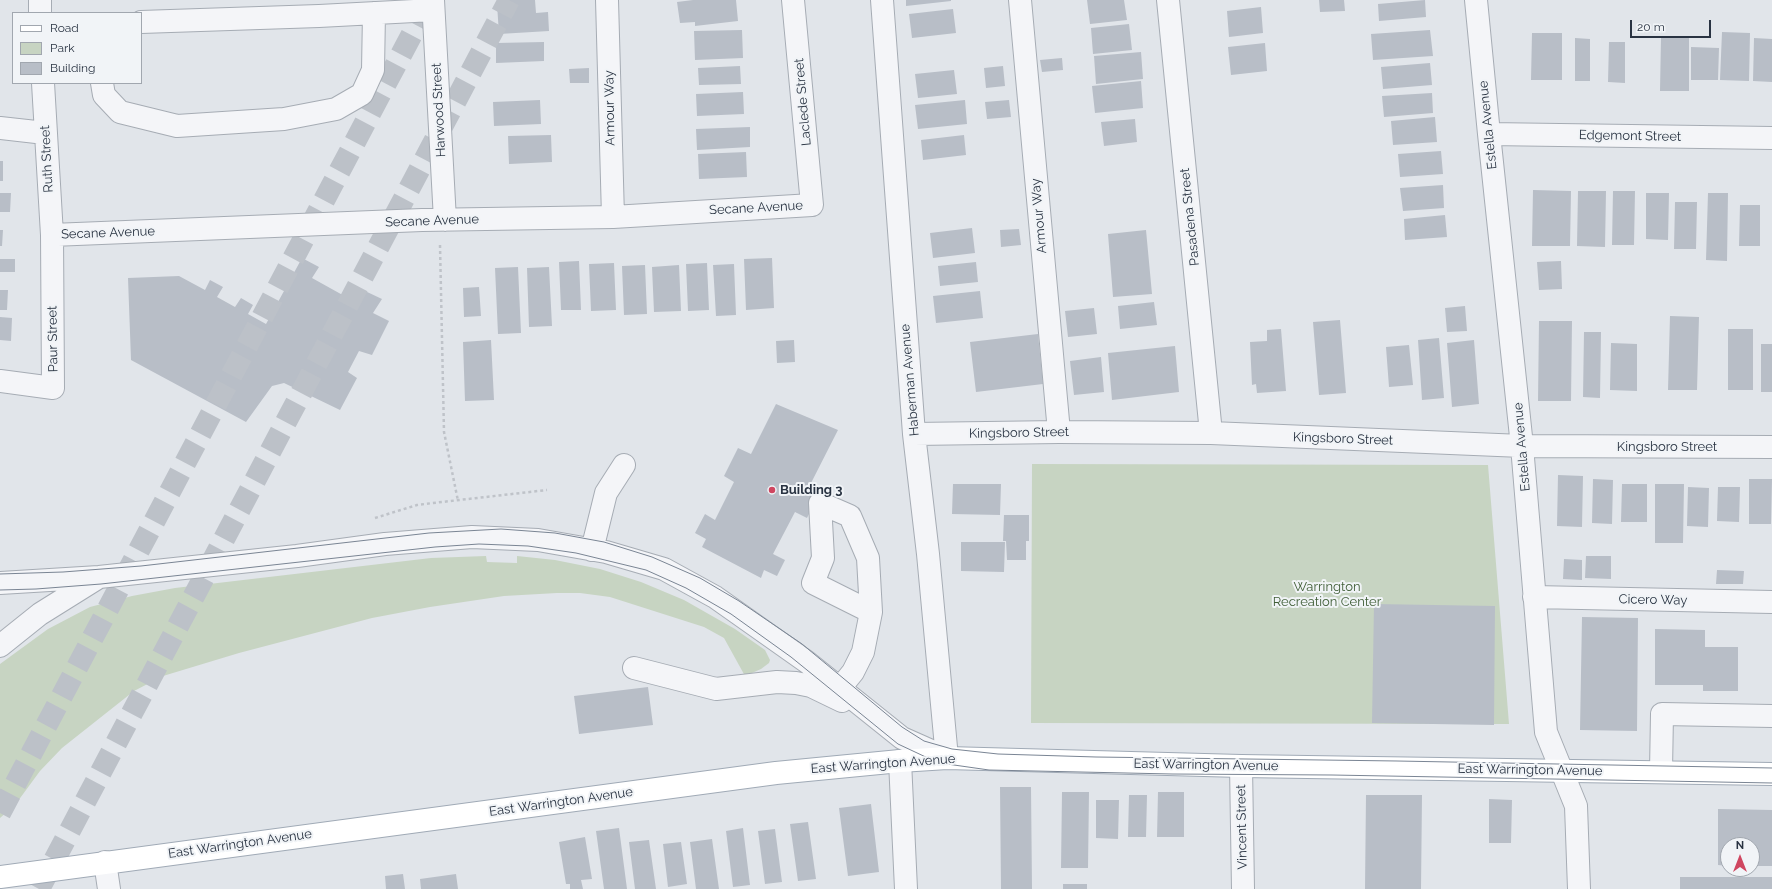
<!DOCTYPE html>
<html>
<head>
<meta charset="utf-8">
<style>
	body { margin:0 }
	#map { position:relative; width:1772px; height:889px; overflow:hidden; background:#e1e5ea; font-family:Raleway,sans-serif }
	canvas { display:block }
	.legend { position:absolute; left:12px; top:12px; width:130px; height:72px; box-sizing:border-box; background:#f1f4f7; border:1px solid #a1a7af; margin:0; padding:5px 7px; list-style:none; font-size:12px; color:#293342 }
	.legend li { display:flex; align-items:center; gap:8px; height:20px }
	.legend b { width:20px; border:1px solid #a1a7af }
	.north { position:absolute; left:1720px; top:837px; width:40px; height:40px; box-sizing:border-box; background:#f1f4f7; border:1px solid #a1a7af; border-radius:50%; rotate:0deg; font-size:11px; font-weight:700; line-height:16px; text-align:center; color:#293342 }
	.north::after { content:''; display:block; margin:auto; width:14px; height:18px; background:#cf4660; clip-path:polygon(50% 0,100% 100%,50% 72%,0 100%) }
	.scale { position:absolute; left:1630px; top:20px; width:81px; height:18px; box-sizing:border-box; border:2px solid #293342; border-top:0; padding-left:5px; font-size:12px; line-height:14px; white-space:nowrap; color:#293342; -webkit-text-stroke:3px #f1f4f7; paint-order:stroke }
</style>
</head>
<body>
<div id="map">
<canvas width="1772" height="889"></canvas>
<ul class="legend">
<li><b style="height:5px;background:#fff"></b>Road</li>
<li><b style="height:11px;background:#c7d4c2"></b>Park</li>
<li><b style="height:11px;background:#b8bec7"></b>Building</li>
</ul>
<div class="north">N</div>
<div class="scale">20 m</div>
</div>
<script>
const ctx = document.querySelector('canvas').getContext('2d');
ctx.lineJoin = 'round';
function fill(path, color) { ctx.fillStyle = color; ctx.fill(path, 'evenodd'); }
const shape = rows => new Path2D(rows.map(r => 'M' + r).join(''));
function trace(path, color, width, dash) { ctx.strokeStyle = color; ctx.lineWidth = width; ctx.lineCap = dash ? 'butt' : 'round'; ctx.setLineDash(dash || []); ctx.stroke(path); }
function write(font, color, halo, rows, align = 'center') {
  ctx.font = font + ' Raleway,sans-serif'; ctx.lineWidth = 4; ctx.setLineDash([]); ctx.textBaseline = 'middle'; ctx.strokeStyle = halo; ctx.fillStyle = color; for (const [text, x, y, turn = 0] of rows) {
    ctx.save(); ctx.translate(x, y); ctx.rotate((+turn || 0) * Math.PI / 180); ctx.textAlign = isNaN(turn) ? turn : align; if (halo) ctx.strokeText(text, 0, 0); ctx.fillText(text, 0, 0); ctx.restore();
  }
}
fill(shape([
	[1032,464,1488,465,1509,724,1031,723],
	[486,556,487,562,517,563,517,556,555,560,600,569,641,582,684,600,735,629,765,650,770,660,769,663,761,669,745,676,724,638,704,627,610,597,580,593,557,593,504,596,430,607,372,618,239,653,163,676,134,691,62,748,40,771,15,805,0,818,0,664,48,629,90,607,132,596,175,588,431,558]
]), '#c7d4c2');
fill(shape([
	[501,0,535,0,536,13,548,12,549,31,499,34,497,4,503,4],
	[693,0,736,0,738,21,695,26,695,22,680,23,677,2],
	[906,0,951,0,951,1,906,6],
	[1087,0,1124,0,1127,20,1090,24],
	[1319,0,1344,0,1345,11,1320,12],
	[1425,0,1426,17,1379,21,1378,4],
	[1261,7,1263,33,1229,37,1227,11],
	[953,9,956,33,912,38,909,14],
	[1129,24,1132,50,1093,54,1091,28],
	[742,30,743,58,695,60,694,31],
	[1430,30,1433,56,1373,60,1371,34],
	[1722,32,1750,33,1749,81,1720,80],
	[1532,33,1562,33,1562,80,1531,80],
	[1661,37,1689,37,1689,91,1660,91],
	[1575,38,1590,39,1590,81,1575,81],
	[1754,38,1772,39,1772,82,1753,81],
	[544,42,544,61,496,63,496,43],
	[1609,42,1625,42,1625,83,1608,82],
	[1265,43,1267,71,1231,75,1228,47],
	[1691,47,1719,48,1718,80,1691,80],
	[1141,52,1143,79,1096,84,1094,56],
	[1062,58,1063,70,1042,72,1040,60],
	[1430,63,1432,85,1383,89,1381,67],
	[740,66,741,84,699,85,698,68],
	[1003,66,1005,86,986,88,984,68],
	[589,68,589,83,570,83,569,69],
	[954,70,957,94,918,98,915,74],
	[1141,81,1143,108,1095,113,1092,86],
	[743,92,744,114,697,116,696,94],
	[1432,93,1433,113,1384,117,1382,96],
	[540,100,541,124,494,126,493,102],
	[965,100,967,124,918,129,915,105],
	[1009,100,1011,117,987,119,985,102],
	[1435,117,1437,142,1393,145,1391,121],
	[1135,119,1137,142,1104,146,1101,122],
	[750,127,750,147,697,150,696,129],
	[551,135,552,162,509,164,508,136],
	[964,135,966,155,923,160,921,140],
	[1441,151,1443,174,1400,177,1398,154],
	[746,152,747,177,699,179,698,154],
	[0,161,3,161,3,181,0,181],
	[1443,185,1444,208,1403,211,1400,188],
	[1533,190,1571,191,1570,246,1532,246],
	[1578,191,1606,191,1605,247,1577,246],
	[1613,191,1635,191,1634,245,1612,245],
	[0,193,11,193,10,212,0,212],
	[1646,193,1669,193,1668,240,1646,239],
	[1708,193,1728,193,1727,261,1706,260],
	[1675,202,1697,202,1696,249,1674,249],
	[1740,205,1760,205,1760,246,1739,246],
	[1445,215,1447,237,1405,240,1404,219],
	[972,228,975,253,933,258,930,233],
	[1019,229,1021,245,1001,247,1000,230],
	[0,230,3,230,2,246,0,246],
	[1146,230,1152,294,1113,297,1108,234],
	[302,258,319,267,312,278,357,303,365,291,382,299,373,313,389,321,372,355,359,351,348,372,357,378,340,410,284,383,272,386,246,422,131,360,128,278,179,276,205,290,210,280,223,287,217,297,235,307,241,298,253,305,248,314,266,324],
	[772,258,774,308,746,310,744,259],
	[0,259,15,259,15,272,0,272],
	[579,261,581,310,561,310,559,262],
	[1561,261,1562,289,1539,290,1537,262],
	[976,262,978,282,940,286,938,266],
	[614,263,616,310,591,311,589,264],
	[707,263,709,310,688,311,686,264],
	[734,264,736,315,716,316,713,265],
	[645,265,647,314,624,315,622,266],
	[679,265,681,311,654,312,652,267],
	[518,267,521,333,498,334,495,268],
	[549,267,552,326,529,327,527,268],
	[479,287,481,316,464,317,463,288],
	[0,290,8,290,7,310,0,310],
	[980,291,983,318,936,323,933,296],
	[1154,302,1157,325,1120,329,1118,306],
	[1465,306,1467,331,1447,332,1445,308],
	[1094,308,1097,334,1068,337,1065,311],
	[1670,316,1699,317,1697,390,1668,390],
	[0,317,12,318,11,341,0,340],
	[1340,320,1346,393,1319,395,1313,322],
	[1539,321,1572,321,1571,401,1538,401],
	[1281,329,1286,391,1257,393,1256,384,1252,385,1250,342,1267,341,1267,330],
	[1728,329,1753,329,1753,390,1728,390],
	[1584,332,1601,332,1600,398,1583,397],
	[1038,334,1043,384,976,392,970,342],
	[1439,338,1444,398,1422,400,1418,340],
	[491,340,494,400,465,401,463,342],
	[794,340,795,362,777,363,776,341],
	[1474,340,1479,404,1452,407,1447,343],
	[1611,343,1637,344,1637,391,1610,390],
	[1761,344,1772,344,1772,392,1761,392],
	[1409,345,1413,385,1389,387,1386,347],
	[1175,346,1179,392,1112,400,1108,353],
	[1101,357,1104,392,1074,395,1070,361],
	[776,404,838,430,809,487,819,493,807,518,795,512,773,554,785,560,777,576,764,570,761,578,702,547,706,539,695,533,705,514,715,520,734,482,724,476,738,448,751,454],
	[1558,475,1583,476,1582,527,1557,526],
	[1593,479,1613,480,1612,524,1592,523],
	[1749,479,1772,479,1771,524,1749,524],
	[953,484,1001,484,1000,515,952,514],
	[1622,484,1647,484,1647,522,1621,522],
	[1655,484,1684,484,1683,543,1655,543],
	[1688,487,1709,488,1708,527,1687,526],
	[1718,487,1740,487,1739,522,1717,521],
	[1004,515,1029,515,1029,541,1026,541,1026,560,1007,560,1006,541,1003,541],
	[961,542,1005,542,1004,572,961,571],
	[1586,556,1611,556,1611,579,1585,578],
	[1564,559,1582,560,1582,580,1563,579],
	[1717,570,1744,571,1743,584,1716,584],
	[1374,604,1495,606,1494,725,1372,723],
	[1582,617,1638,618,1637,731,1580,730],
	[1655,629,1705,630,1705,647,1738,647,1738,691,1703,691,1703,685,1655,685],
	[648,687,653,725,579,734,574,696],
	[1000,787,1031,787,1032,889,1001,889],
	[1062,792,1089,792,1088,868,1061,868],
	[1158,792,1184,792,1184,837,1157,837],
	[1129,795,1147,795,1146,837,1128,837],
	[1366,795,1422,795,1421,889,1365,889],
	[1489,799,1512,800,1511,843,1489,843],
	[1096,800,1119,800,1118,839,1096,838],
	[871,804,879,872,848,876,839,808],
	[1718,809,1772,810,1772,866,1752,866,1752,845,1728,845,1728,866,1718,865],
	[808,822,816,879,798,881,790,824],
	[619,828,627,889,604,889,596,831],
	[743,828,750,885,733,887,726,831],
	[775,829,782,882,765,884,758,831],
	[585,837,592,879,581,880,583,889,570,889,570,884,566,884,559,842],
	[712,839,719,889,696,889,690,842],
	[649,840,656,889,635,889,629,842],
	[681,842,687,884,668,887,663,844],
	[403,874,405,889,386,889,385,876],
	[456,874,458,889,421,889,420,879],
	[1680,877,1772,877,1772,889,1680,889],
	[1063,884,1087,884,1087,889,1063,889]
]), '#b8bec7');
trace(shape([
	[0,813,430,0],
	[39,889,509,0]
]), '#bcc1c8', 22, [22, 11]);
const minor = shape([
	[40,0,40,13],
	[433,0,445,220],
	[607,0,613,217],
	[882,0,914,434,928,554,947,758],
	[1020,0,1059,432],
	[1168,0,1211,433],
	[1476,0,1489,134,1522,446,1546,732,1576,806,1579,889],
	[141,22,319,16,433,10],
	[102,83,104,95,120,112,177,126,284,119,336,109,362,94,373,70,374,13],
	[0,128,45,133],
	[1489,134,1772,138],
	[52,235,422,220,613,217,812,205,793,0],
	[0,381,53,388,52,235,43,83],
	[914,434,1059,432,1211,433,1522,446,1772,447],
	[592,550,606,493,624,465],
	[0,583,99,577,297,556,385,544,472,537,538,540,606,552,664,569,715,597,807,662,902,738,947,758],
	[1534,597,1772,602],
	[0,646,40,614,96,579],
	[634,668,716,689,777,682,796,683,811,686,842,701],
	[840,688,853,672,863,652,871,612,868,558,850,516,820,503,823,558,813,583,871,612],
	[900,761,906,889],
	[1241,766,1243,889],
	[1661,771,1662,714,1772,716],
	[105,862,109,889]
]);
const major = shape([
	[0,877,776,773,900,761,947,758,1241,766,1772,774]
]);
trace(minor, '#a6acb4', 24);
trace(major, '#a0aab6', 24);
trace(shape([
	[440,245,444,432,458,501],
	[375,518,417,505,433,503,547,490]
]), '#bfc3c9', 2.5, [3, 3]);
trace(minor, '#f4f5f8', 22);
trace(major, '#fff', 22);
trace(shape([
	[0,574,63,572,141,566,429,533,501,529,555,533,604,542,652,557,700,578,739,601,802,644,902,727,924,741,952,749,998,754,1096,757,1397,761,1772,768],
	[0,590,36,589,101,584,435,547,479,544,528,546,576,553,646,570,686,588,731,614,791,657,898,744,930,759,947,764,989,770,1172,774,1332,775,1772,783]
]), '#7a8594', 1);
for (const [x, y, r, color] of [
	[772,490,4,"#cf4660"]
]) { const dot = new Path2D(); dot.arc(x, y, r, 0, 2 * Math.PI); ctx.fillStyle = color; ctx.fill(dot); trace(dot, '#f1f4f7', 1.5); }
write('13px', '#293342', '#f1f4f7', [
	["Laclede Street",803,102,-95],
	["Armour Way",610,108,-91],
	["Harwood Street",439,110,-93],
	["Estella Avenue",1488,125,-96],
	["Edgemont Street",1630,136,1],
	["Ruth Street",47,159,-93],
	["Secane Avenue",756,208,-3],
	["Armour Way",1039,216,-95],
	["Pasadena Street",1190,217,-96],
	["Secane Avenue",432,221,-2],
	["Secane Avenue",108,233,-2],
	["Paur Street",53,339,-91],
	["Haberman Avenue",910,380,-95],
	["Kingsboro Street",1019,433,-1],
	["Kingsboro Street",1343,439,2],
	["Estella Avenue",1522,447,-95],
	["Kingsboro Street",1667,447],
	["Cicero Way",1653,600,1],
	["East Warrington Avenue",883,764,-4],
	["East Warrington Avenue",1206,765,1],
	["East Warrington Avenue",1530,770,1],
	["East Warrington Avenue",561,802,-8],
	["Vincent Street",1242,827,-91],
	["East Warrington Avenue",240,844,-8]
]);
write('bold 13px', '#293342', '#f1f4f7', [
	["Building 3",780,490]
], 'left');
write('13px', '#3f5d36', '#f1f4f7', [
	["Warrington",1327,587],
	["Recreation Center",1327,602]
]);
</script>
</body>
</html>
